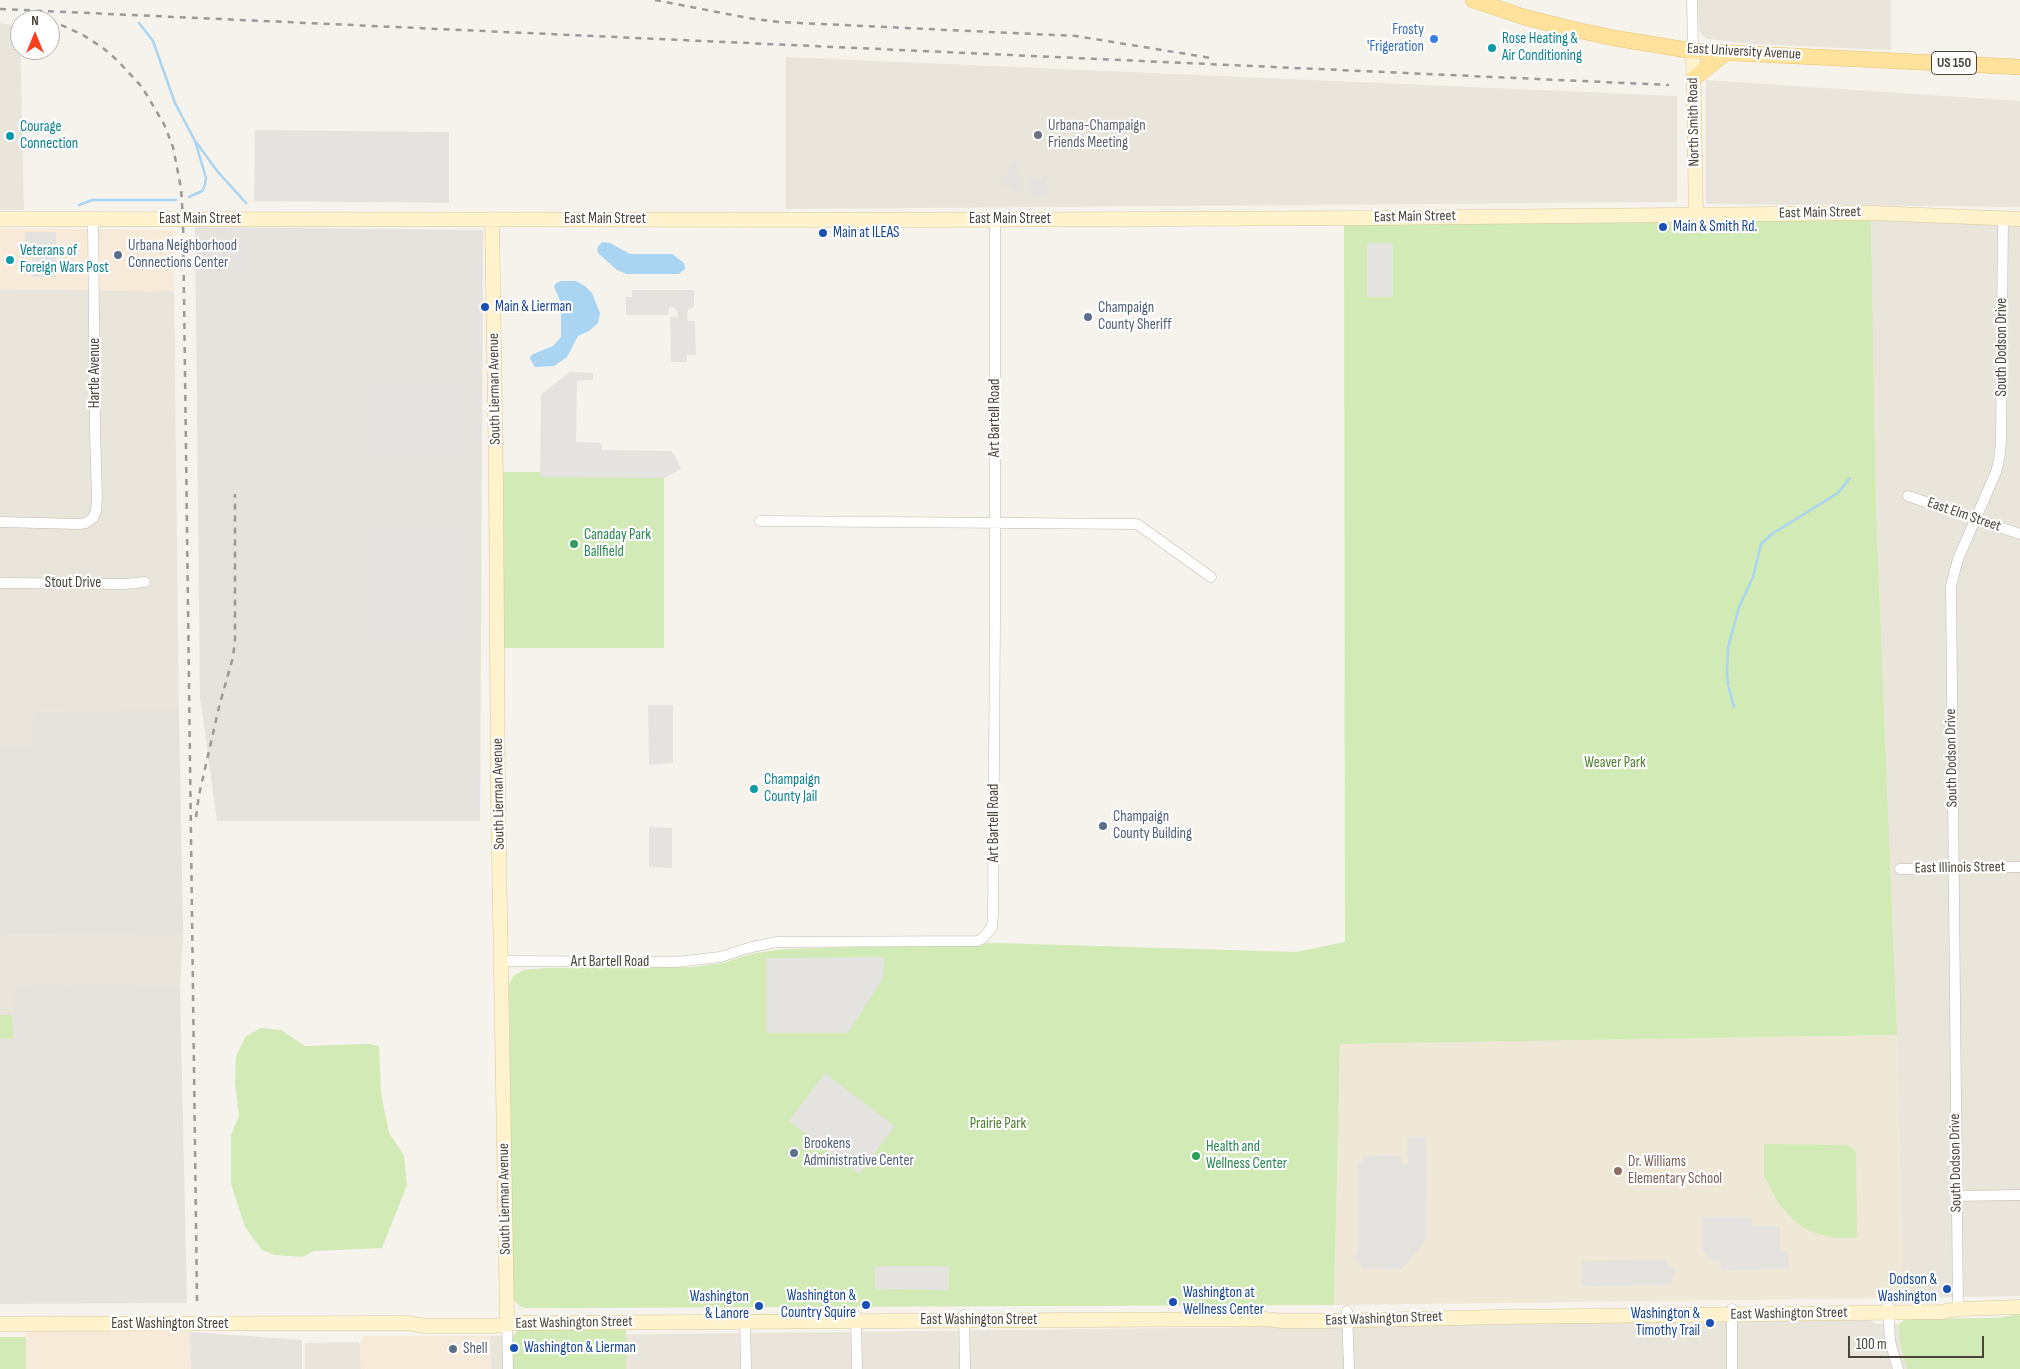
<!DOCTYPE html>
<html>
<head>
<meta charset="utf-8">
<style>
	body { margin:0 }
	#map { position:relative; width:2020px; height:1369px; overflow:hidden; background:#f6f3ec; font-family:"Sofia Sans Condensed",sans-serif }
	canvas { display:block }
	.north { position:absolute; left:10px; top:10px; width:50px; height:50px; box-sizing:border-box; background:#fff; border:1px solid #b7b4b0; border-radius:50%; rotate:0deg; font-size:14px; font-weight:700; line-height:20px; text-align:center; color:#4b4439 }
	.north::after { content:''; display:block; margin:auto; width:18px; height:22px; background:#fc3f1d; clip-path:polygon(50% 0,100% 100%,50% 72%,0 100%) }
	.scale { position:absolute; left:1848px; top:1336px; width:136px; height:22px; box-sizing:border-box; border:2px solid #4b4439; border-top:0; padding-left:6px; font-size:15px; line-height:18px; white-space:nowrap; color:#4b4439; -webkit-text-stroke:4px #fff; paint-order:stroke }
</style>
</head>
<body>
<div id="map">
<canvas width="2020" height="1369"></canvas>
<div class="north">N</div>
<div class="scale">100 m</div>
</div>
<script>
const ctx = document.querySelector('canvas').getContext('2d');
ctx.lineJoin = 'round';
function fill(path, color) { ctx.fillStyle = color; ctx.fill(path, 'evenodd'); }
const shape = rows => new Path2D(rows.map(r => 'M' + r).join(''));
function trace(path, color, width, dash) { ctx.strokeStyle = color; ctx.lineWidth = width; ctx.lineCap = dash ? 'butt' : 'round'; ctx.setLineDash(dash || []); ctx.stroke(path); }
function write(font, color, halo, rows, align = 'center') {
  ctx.font = font + ' "Sofia Sans Condensed",sans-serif'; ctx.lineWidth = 4.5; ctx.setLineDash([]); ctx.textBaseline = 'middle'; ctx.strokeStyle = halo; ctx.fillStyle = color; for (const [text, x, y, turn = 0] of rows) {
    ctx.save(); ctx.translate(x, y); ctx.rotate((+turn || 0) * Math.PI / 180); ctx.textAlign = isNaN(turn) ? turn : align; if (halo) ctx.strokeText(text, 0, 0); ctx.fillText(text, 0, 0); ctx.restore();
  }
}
fill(shape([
	[1698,0,1891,0,1891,50,1752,44,1708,39,1703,36,1699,30],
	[0,23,20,26,24,210,0,210],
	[786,57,1677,96,1677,202,786,209],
	[1706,80,2020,101,2020,207,1706,204],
	[1871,216,2020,225,2020,1296,1903,1298,1897,1035,1876,507],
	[0,289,174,291,179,709,33,712,33,745,0,746],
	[183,933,180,986,14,987,14,1015,0,1016,0,936],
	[2020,1314,2020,1369,491,1369,490,1336,1870,1320,1875,1324,1899,1324,1906,1319,1999,1318],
	[358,1342,360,1345,361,1369,305,1369,305,1343]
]), '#eae5da');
fill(shape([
	[0,228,175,230,174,291,0,289],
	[26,1331,190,1332,191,1369,26,1369],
	[363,1336,490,1336,491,1369,361,1369,360,1345]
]), '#f7ead8');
fill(shape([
	[195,227,483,230,480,821,217,821,200,697],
	[179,709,183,933,0,936,0,746,32,745,33,712],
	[180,986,187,1303,0,1304,0,1016,14,1015,14,987],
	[190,1332,302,1340,302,1369,191,1369]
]), '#e6e2dd');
fill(shape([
	[1897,1035,1903,1298,1334,1305,1340,1044]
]), '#efe8d6');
fill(shape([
	[1871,216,1876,507,1897,1035,1340,1044,1334,1305,526,1308,521,1307,512,1298,509,985,513,976,524,970,547,968,693,967,723,963,755,953,785,949,998,943,1296,952,1345,942,1344,219],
	[500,472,664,472,664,648,502,648],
	[0,1015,12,1015,13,1039,0,1039],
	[261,1028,281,1030,305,1046,368,1044,379,1046,381,1093,389,1133,404,1155,407,1185,382,1248,314,1251,302,1257,275,1255,262,1250,245,1227,231,1184,231,1135,239,1116,235,1083,236,1057,245,1037],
	[1764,1144,1848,1145,1856,1152,1857,1238,1834,1238,1818,1234,1806,1229,1795,1221,1779,1204,1764,1175],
	[2020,1314,2020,1369,1907,1369,1899,1337,1899,1324,1906,1319,1999,1318],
	[626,1328,626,1369,513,1369,513,1336,519,1329],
	[0,1337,26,1337,26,1369,0,1369]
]), '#d2eab5');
fill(shape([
	[255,130,449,132,449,203,254,201],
	[1017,162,1021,163,1017,174,1023,182,1018,188,1020,190,1017,193,1013,188,1008,186,1002,187,1001,183,1003,183,1003,179,1005,178,1004,175,1006,174,1006,171,1008,170,1010,163],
	[1031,175,1036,179,1041,179,1046,175,1048,178,1046,180,1048,187,1046,190,1048,192,1041,197,1035,197,1028,192,1031,189,1029,187,1031,179,1029,178],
	[25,232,56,232,56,277,32,277,32,243,25,243],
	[1367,243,1393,243,1393,297,1367,297],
	[632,290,694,290,694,307,688,310,687,318,689,321,695,321,696,355,687,355,687,362,671,362,670,317,678,317,677,310,673,307,669,307,668,315,626,315,626,297,632,297],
	[570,372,593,373,593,380,577,381,576,442,602,443,602,450,672,451,681,469,664,478,540,477,541,394],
	[374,381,472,381,471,459,374,459],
	[471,524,471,644,374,644,374,525],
	[648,705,673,705,673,763,649,765],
	[649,827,672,828,672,868,649,867],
	[884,957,883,978,848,1033,766,1033,766,958],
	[825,1073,895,1126,859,1174,789,1121],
	[1407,1137,1426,1137,1427,1238,1402,1269,1364,1269,1354,1257,1358,1252,1358,1162,1363,1162,1363,1156,1401,1155,1401,1164,1408,1164],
	[1702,1217,1752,1217,1752,1226,1780,1226,1780,1251,1788,1251,1789,1269,1721,1270,1721,1262,1712,1260,1707,1257,1702,1248],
	[1667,1260,1667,1266,1674,1266,1674,1278,1672,1278,1672,1285,1582,1286,1582,1261],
	[875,1266,949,1266,949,1290,875,1289]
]), '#e5e3e0');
fill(shape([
	[602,242,610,243,630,254,672,254,684,263,685,269,679,274,627,274,617,270,598,253,597,248],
	[561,281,576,281,585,286,592,293,600,313,598,323,589,331,578,336,567,357,554,366,535,367,530,359,531,355,553,346,561,337,561,303,554,287,556,283]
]), '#a9d4f2');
trace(shape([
	[139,23,153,41,175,103,195,141,201,161,206,178,205,185,202,191,189,197],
	[196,142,218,172,246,203],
	[79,205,92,200,176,200],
	[1728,685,1727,671,1728,648,1739,607,1753,577,1761,544,1772,534,1838,493,1850,478],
	[1729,688,1734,707]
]), '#a9d4f2', 2.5);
const street = shape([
	[1692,0,1693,51],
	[1908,496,2020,534],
	[760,521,1137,524,1211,577],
	[0,522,79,524,86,523,93,518,96,511,97,498,95,431,93,219],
	[0,583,124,584,145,582],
	[1900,869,2020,867],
	[502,961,676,962,720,957,752,947,777,942,978,941,983,938,992,927,993,915,995,618,995,219],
	[1957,1196,2020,1195],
	[1888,1305,1890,1341,1898,1369],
	[1732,1309,1732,1369],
	[1958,1309,1951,586,1958,559,1996,472,1999,460,2001,443,2003,217],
	[1347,1311,1349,1369],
	[964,1315,965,1369],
	[745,1316,746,1369],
	[856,1316,857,1369],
	[507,1318,508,1369]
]);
const secondary = shape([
	[1693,51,1696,214],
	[0,219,928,220,1372,218,1873,213,2020,219],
	[492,219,496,480,498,796,507,1316],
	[0,1324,407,1323,425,1326,493,1326,518,1323,1265,1319,1282,1321,1326,1321,1499,1317,1941,1312,1958,1309,2020,1307]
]);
const primary = shape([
	[1473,0,1524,17,1572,29,1614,38,1693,51,2020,67],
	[1694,78,1727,52]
]);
trace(street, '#c2bbae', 11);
trace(secondary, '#d6c79b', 15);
trace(primary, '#e6c16a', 16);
trace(street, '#fff', 10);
trace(secondary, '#fff3cd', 14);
trace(primary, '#ffe39c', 15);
trace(shape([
	[655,0,748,18,779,22,1076,36,1211,58],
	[0,9,1669,85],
	[50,20,83,35,103,48,117,60,142,87,164,124,173,147,181,188,183,219,197,1301],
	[196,817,199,795,219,707,233,657,235,640,235,494]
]), '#9a9a9a', 2.5, [6, 6]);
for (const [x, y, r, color] of [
	[1434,39,5,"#3f7fe0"],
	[1492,48,5,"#0f9aa8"],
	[1038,135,5,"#6b7280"],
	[10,136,5,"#0f9aa8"],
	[1663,227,5,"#1a4fb4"],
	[823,233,5,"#1a4fb4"],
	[118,255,5,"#5c6f8a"],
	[10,260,5,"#0f9aa8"],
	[485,307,5,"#1a4fb4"],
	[1088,317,5,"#5c6f8a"],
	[574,544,5,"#2e9e5b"],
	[754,789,5,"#0f9aa8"],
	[1103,826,5,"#5c6f8a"],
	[794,1153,5,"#5c6f8a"],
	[1196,1156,5,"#2e9e5b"],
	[1618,1171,5,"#8d6e63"],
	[1947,1289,5,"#1a4fb4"],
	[1173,1302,5,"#1a4fb4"],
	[866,1305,5,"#1a4fb4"],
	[759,1306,5,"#1a4fb4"],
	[1710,1323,5,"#1a4fb4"],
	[514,1348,5,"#1a4fb4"],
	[453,1349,5,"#5c6f8a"]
]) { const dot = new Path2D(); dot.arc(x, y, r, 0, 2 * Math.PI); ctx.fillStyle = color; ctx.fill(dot); trace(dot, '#fff', 2); }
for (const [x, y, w] of [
	[1954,63,45]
]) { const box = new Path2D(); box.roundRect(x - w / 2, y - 11.5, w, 23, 4); ctx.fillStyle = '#fff'; ctx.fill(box); trace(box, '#4b4439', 1); }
write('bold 14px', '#4b4439', null, [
	["US 150",1954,63]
]);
write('15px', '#366cbe', '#fff', [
	["Frosty",1424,30],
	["'Frigeration",1424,47]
], 'right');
write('15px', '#0d838f', '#fff', [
	["Rose Heating &",1502,39],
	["Air Conditioning",1502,56],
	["Courage",20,127],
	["Connection",20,144],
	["Veterans of",20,251],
	["Foreign Wars Post",20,268],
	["Champaign",764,780],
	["County Jail",764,797]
], 'left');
write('15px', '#4b4439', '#fff', [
	["East University Avenue",1744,52,3],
	["North Smith Road",1694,122,-91],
	["East Main Street",1820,213,-1],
	["East Main Street",1415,217,-1],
	["East Main Street",200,219],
	["East Main Street",605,219],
	["East Main Street",1010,219],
	["South Dodson Drive",2002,347,-90],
	["Hartle Avenue",95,373,-90],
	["South Lierman Avenue",495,389,-91],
	["Art Bartell Road",995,418,-90],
	["East Elm Street",1964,515,19],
	["Stout Drive",73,583],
	["South Dodson Drive",1952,758,-91],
	["South Lierman Avenue",499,794,-91],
	["Art Bartell Road",994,823,-90],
	["East Illinois Street",1960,868,-1],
	["Art Bartell Road",610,962],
	["South Dodson Drive",1956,1163,-91],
	["South Lierman Avenue",505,1199,-91],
	["East Washington Street",1789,1314,-1],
	["East Washington Street",1384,1319,-2],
	["East Washington Street",979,1320],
	["East Washington Street",574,1323,-1],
	["East Washington Street",170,1324]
]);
write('15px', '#5b616d', '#fff', [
	["Urbana-Champaign",1048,126],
	["Friends Meeting",1048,143]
], 'left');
write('15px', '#164399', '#fff', [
	["Main & Smith Rd.",1673,227],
	["Main at ILEAS",833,233],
	["Main & Lierman",495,307],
	["Dodson &",1937,1280,"right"],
	["Washington",1937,1297,"right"],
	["Washington at",1183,1293],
	["Wellness Center",1183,1310],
	["Washington &",856,1296,"right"],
	["Country Squire",856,1313,"right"],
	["Washington",749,1297,"right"],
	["& Lanore",749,1314,"right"],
	["Washington &",1700,1314,"right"],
	["Timothy Trail",1700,1331,"right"],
	["Washington & Lierman",524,1348]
], 'left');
write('15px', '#4e5e75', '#fff', [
	["Urbana Neighborhood",128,246],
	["Connections Center",128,263],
	["Champaign",1098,308],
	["County Sheriff",1098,325],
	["Champaign",1113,817],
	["County Building",1113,834],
	["Brookens",804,1144],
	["Administrative Center",804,1161],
	["Shell",463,1349]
], 'left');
write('15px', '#27864d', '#fff', [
	["Canaday Park",584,535],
	["Ballfield",584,552],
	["Health and",1206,1147],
	["Wellness Center",1206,1164]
], 'left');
write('15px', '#4a7f2a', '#fff', [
	["Weaver Park",1615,763],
	["Prairie Park",998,1124]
]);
write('15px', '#785e54', '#fff', [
	["Dr. Williams",1628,1162],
	["Elementary School",1628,1179]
], 'left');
</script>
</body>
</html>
